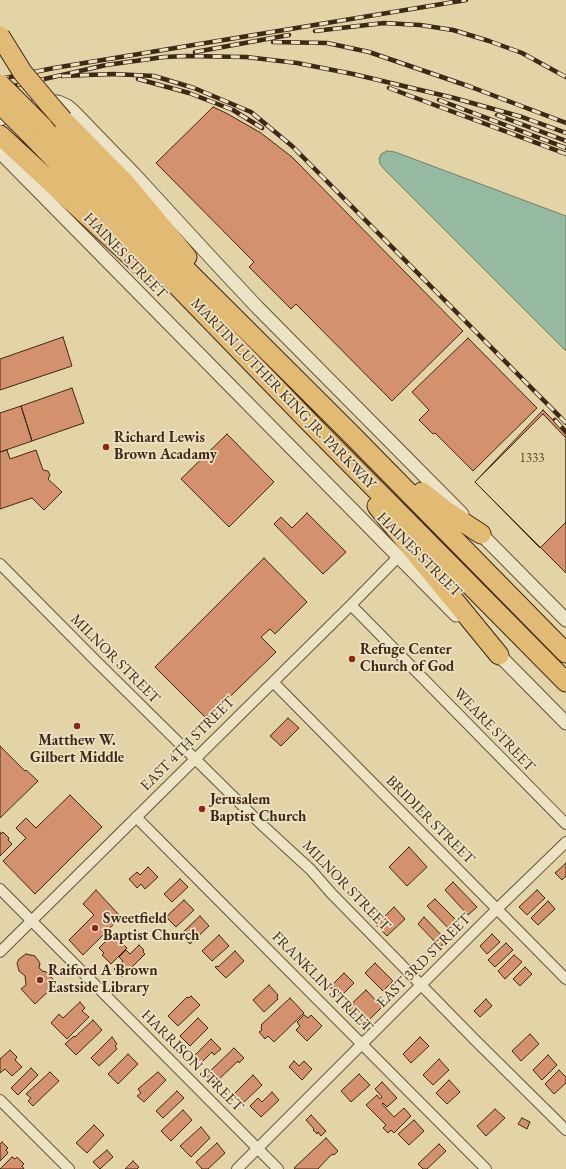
<!DOCTYPE html>
<html>
<head>
<meta charset="utf-8">
<style>
	body { margin:0 }
	canvas { display:block; background:#e2d4a6 }
</style>
</head>
<body>
<canvas width="566" height="1169"></canvas>
<script>
const ctx = document.querySelector('canvas').getContext('2d');
ctx.lineJoin = 'round';
function fill(path, color) { ctx.fillStyle = color; ctx.fill(path, 'evenodd'); }
const shape = rows => new Path2D(rows.map(r => 'M' + r).join(''));
function trace(path, color, width, dash) { ctx.strokeStyle = color; ctx.lineWidth = width; ctx.lineCap = dash ? 'butt' : 'round'; ctx.setLineDash(dash || []); ctx.stroke(path); }
function write(font, color, halo, rows, align = 'center') {
  ctx.font = font + ' "EB Garamond",serif'; ctx.lineWidth = 3.5; ctx.setLineDash([]); ctx.textBaseline = 'middle'; ctx.strokeStyle = halo; ctx.fillStyle = color; for (const [text, x, y, turn = 0] of rows) {
    ctx.save(); ctx.translate(x, y); ctx.rotate((+turn || 0) * Math.PI / 180); ctx.textAlign = isNaN(turn) ? turn : align; if (halo) ctx.strokeText(text, 0, 0); ctx.fillText(text, 0, 0); ctx.restore();
  }
}
const water = shape([
	[387,151,395,152,566,216,566,351,384,169,380,164,379,159,381,154,387,151]
]);
fill(water, '#96b9a1');
trace(water, '#747f69', 1);
const building = shape([
	[213,107,226,113,261,133,292,157,463,331,392,401,296,304,291,309,249,267,254,262,156,163,213,107],
	[63,337,72,366,0,390,0,359,63,337],
	[468,338,537,408,473,471,435,433,433,434,419,420,429,410,412,392,468,338],
	[72,388,84,423,32,441,21,406,72,388],
	[21,406,32,441,0,452,0,413,21,406],
	[543,410,566,433,566,522,540,548,475,482,543,410],
	[543,414,566,438,566,573,475,482,543,414],
	[227,434,274,482,229,527,181,479,227,434],
	[7,450,10,459,36,450,43,470,48,471,50,475,48,479,62,492,44,510,32,498,0,509,0,452,7,450],
	[307,513,346,552,323,574,274,524,281,517,292,528,307,513],
	[264,558,307,602,275,634,270,629,261,637,276,652,207,719,155,667,264,558],
	[288,718,299,728,281,746,270,736,288,718],
	[0,746,25,771,26,770,38,781,0,818,0,746],
	[70,795,102,827,35,894,3,861,26,838,16,828,26,818,36,828,70,795],
	[0,832,1,834,3,832,9,838,8,840,12,844,0,856,0,832],
	[409,847,427,867,407,886,389,867,409,847],
	[566,863,566,876,562,880,555,873,566,863],
	[148,867,158,877,145,889,141,884,137,888,129,879,137,872,140,875,148,867],
	[180,879,188,887,172,902,164,894,180,879],
	[453,882,477,907,468,915,445,890,453,882],
	[96,890,121,917,83,955,69,940,94,915,83,904,96,890],
	[537,890,545,898,527,915,519,907,537,890],
	[435,899,460,924,452,932,427,906,435,899],
	[184,900,194,910,176,927,166,917,184,900],
	[548,901,555,909,538,925,531,918,548,901],
	[394,907,405,919,387,936,376,925,394,907],
	[200,916,209,926,190,944,181,934,200,916],
	[424,917,447,941,440,947,418,924,424,917],
	[113,934,127,948,111,964,102,955,104,953,99,948,113,934],
	[492,934,500,942,487,954,480,946,492,934],
	[219,935,229,946,212,961,202,951,219,935],
	[506,943,513,950,495,967,488,960,506,943],
	[139,945,144,950,143,952,145,954,122,977,114,969,123,961,119,957,126,950,130,954,139,945],
	[235,951,244,961,226,978,215,967,217,966,218,967,235,951],
	[26,954,35,956,40,963,39,968,44,972,45,971,57,983,35,1004,21,989,26,985,25,976,19,971,17,963,19,959,26,954],
	[514,955,522,962,505,979,498,971,514,955],
	[375,963,393,981,383,991,365,973,375,963],
	[525,967,532,974,520,986,513,979,525,967],
	[344,973,354,983,340,997,330,987,344,973],
	[269,985,278,995,277,997,278,999,264,1012,253,1000,269,985],
	[366,990,382,1007,364,1025,347,1008,366,990],
	[191,996,200,1005,178,1026,168,1016,187,997,189,998,191,996],
	[290,998,304,1013,274,1042,268,1036,265,1039,259,1032,262,1030,261,1028,262,1026,261,1025,290,998],
	[486,999,492,1006,480,1017,474,1011,486,999],
	[80,1002,85,1008,82,1011,89,1017,67,1039,51,1023,59,1014,63,1018,80,1002],
	[304,1015,308,1018,311,1015,322,1026,307,1041,296,1030,300,1026,297,1022,304,1015],
	[198,1018,208,1028,190,1046,180,1036,198,1018],
	[93,1020,102,1030,76,1055,65,1044,74,1036,75,1037,93,1020],
	[530,1034,539,1044,521,1061,512,1051,530,1034],
	[112,1037,117,1044,115,1046,117,1049,99,1066,91,1058,112,1037],
	[420,1037,429,1046,411,1063,403,1054,420,1037],
	[211,1039,221,1049,214,1055,212,1052,197,1067,190,1060,211,1039],
	[234,1048,244,1058,239,1063,238,1061,216,1082,215,1081,213,1083,206,1075,234,1048],
	[10,1050,17,1057,15,1060,22,1067,12,1076,5,1069,0,1073,0,1059,10,1050],
	[128,1054,138,1064,118,1084,108,1074,128,1054],
	[548,1055,557,1065,542,1080,533,1070,548,1055],
	[439,1059,449,1070,433,1085,423,1075,439,1059],
	[294,1061,299,1066,304,1061,312,1069,302,1080,289,1067,294,1061],
	[31,1068,38,1075,18,1095,11,1088,31,1068],
	[559,1070,566,1077,566,1083,554,1094,545,1084,559,1070],
	[50,1072,59,1081,33,1106,28,1101,31,1098,26,1094,50,1072],
	[158,1072,166,1080,144,1102,137,1096,141,1093,138,1089,158,1072],
	[359,1074,370,1085,351,1102,341,1091,359,1074],
	[253,1075,262,1085,243,1103,234,1094,253,1075],
	[449,1080,460,1092,447,1104,436,1093,449,1080],
	[382,1082,397,1098,387,1107,383,1103,382,1104,394,1117,404,1108,411,1116,394,1133,391,1130,388,1133,383,1128,386,1125,366,1105,377,1095,380,1099,382,1097,375,1089,382,1082],
	[177,1091,184,1098,163,1118,156,1111,177,1091],
	[272,1092,279,1100,261,1117,250,1106,258,1098,262,1102,272,1092],
	[495,1109,505,1118,486,1136,477,1126,495,1109],
	[183,1110,192,1120,171,1141,161,1131,183,1110],
	[311,1115,326,1131,321,1136,318,1132,317,1134,313,1130,314,1129,306,1120,311,1115],
	[522,1118,530,1122,527,1129,518,1124,522,1118],
	[414,1120,424,1131,409,1145,398,1134,414,1120],
	[94,1125,104,1135,87,1153,76,1143,94,1125],
	[201,1127,210,1138,191,1157,180,1146,201,1127],
	[326,1138,338,1151,334,1155,333,1154,330,1156,318,1169,295,1169,294,1168,326,1138],
	[2,1142,8,1148,6,1150,8,1153,0,1161,0,1144,2,1142],
	[217,1143,225,1153,208,1169,202,1169,196,1162,217,1143],
	[439,1144,446,1151,427,1169,423,1169,418,1164,439,1144],
	[107,1150,113,1157,100,1169,93,1162,107,1150],
	[12,1157,15,1159,17,1157,24,1164,22,1166,24,1169,0,1169,12,1157],
	[133,1161,139,1167,137,1169,125,1169,133,1161]
]);
fill(building, '#d4916e');
trace(building, '#402816', 1);
const minor = shape([
	[0,564,96,661,261,824,311,870,331,893,476,1041,566,1130],
	[351,605,566,824],
	[273,682,566,979],
	[136,817,486,1169],
	[0,889,278,1169],
	[0,952,351,605,398,557],
	[0,1100,69,1169],
	[237,1169,497,909,566,842]
]);
const tertiary = shape([
	[0,119,6,115,50,102,58,102,67,106,74,112,134,174,214,261,257,307,462,514],
	[0,152,456,615],
	[475,528,566,620],
	[494,650,566,723]
]);
const motorway = shape([
	[63,120,126,184,187,257],
	[43,127,351,434,566,653],
	[27,131,311,424,566,682],
	[0,135,150,274],
	[422,492,446,511,481,534],
	[377,506,499,655]
]);
trace(minor, '#68533a', 12);
trace(tertiary, '#68533a', 15);
trace(motorway, '#402816', 21);
trace(minor, '#ece3c5', 10);
trace(tertiary, '#ece3c5', 13);
trace(motorway, '#e1ba73', 19);
const rail = shape([
	[315,31,384,23,420,25,453,30,489,41,522,53,566,77],
	[273,42,327,43,369,52,471,87,566,123],
	[195,52,289,35],
	[62,76,113,74,154,76,194,88,251,112,292,146,566,423],
	[0,79,54,68,466,0],
	[138,79,189,93,233,110,262,128],
	[389,88,566,154],
	[0,89,106,65,164,57,186,56,246,57,297,63,353,74,454,98,522,117,566,133],
	[439,100,566,148],
	[497,115,566,141],
	[555,420,566,432]
]);
trace(rail, '#402816', 4.5);
trace(rail, '#ece3c5', 3, [9]);
const motorwayBridge = shape([
	[0,36,23,73,50,105,63,120],
	[0,84,43,127],
	[0,104,27,131]
]);
trace(motorwayBridge, '#402816', 21, []);
trace(motorwayBridge, '#e1ba73', 19);
for (const [x, y, r, color] of [
	[106,447,4,"#8f2418"],
	[352,659,4,"#8f2418"],
	[77,726,4,"#8f2418"],
	[202,809,4,"#8f2418"],
	[95,928,4,"#8f2418"],
	[40,980,4,"#8f2418"]
]) { const dot = new Path2D(); dot.arc(x, y, r, 0, 2 * Math.PI); ctx.fillStyle = color; ctx.fill(dot); trace(dot, '#ece3c5', 1.5); }
write('13px', '#65422c', null, [
	["1333",532,458]
]);
write('15px', '#402816', '#ece3c5', [
	["HAINES STREET",125,256,46],
	["MARTIN LUTHER KING JR. PARKWAY",283,394,46],
	["HAINES STREET",419,555,45],
	["MILNOR STREET",115,659,45],
	["WEARE STREET",494,730,46],
	["EAST 4TH STREET",188,744,-45],
	["BRIDIER STREET",430,820,45],
	["MILNOR STREET",346,886,46],
	["EAST 3RD STREET",424,961,-45],
	["FRANKLIN STREET",322,982,45],
	["HARRISON STREET",192,1061,45]
]);
write('bold 15px', '#402816', '#ece3c5', [
	["Richard Lewis",114,438],
	["Brown Acadamy",114,455],
	["Refuge Center",360,650],
	["Church of God",360,667],
	["Matthew W.",77,741,"center"],
	["Gilbert Middle",77,758,"center"],
	["Jerusalem",210,800],
	["Baptist Church",210,817],
	["Sweetfield",103,919],
	["Baptist Church",103,936],
	["Raiford A Brown",48,971],
	["Eastside Library",48,988]
], 'left');
</script>
</body>
</html>
